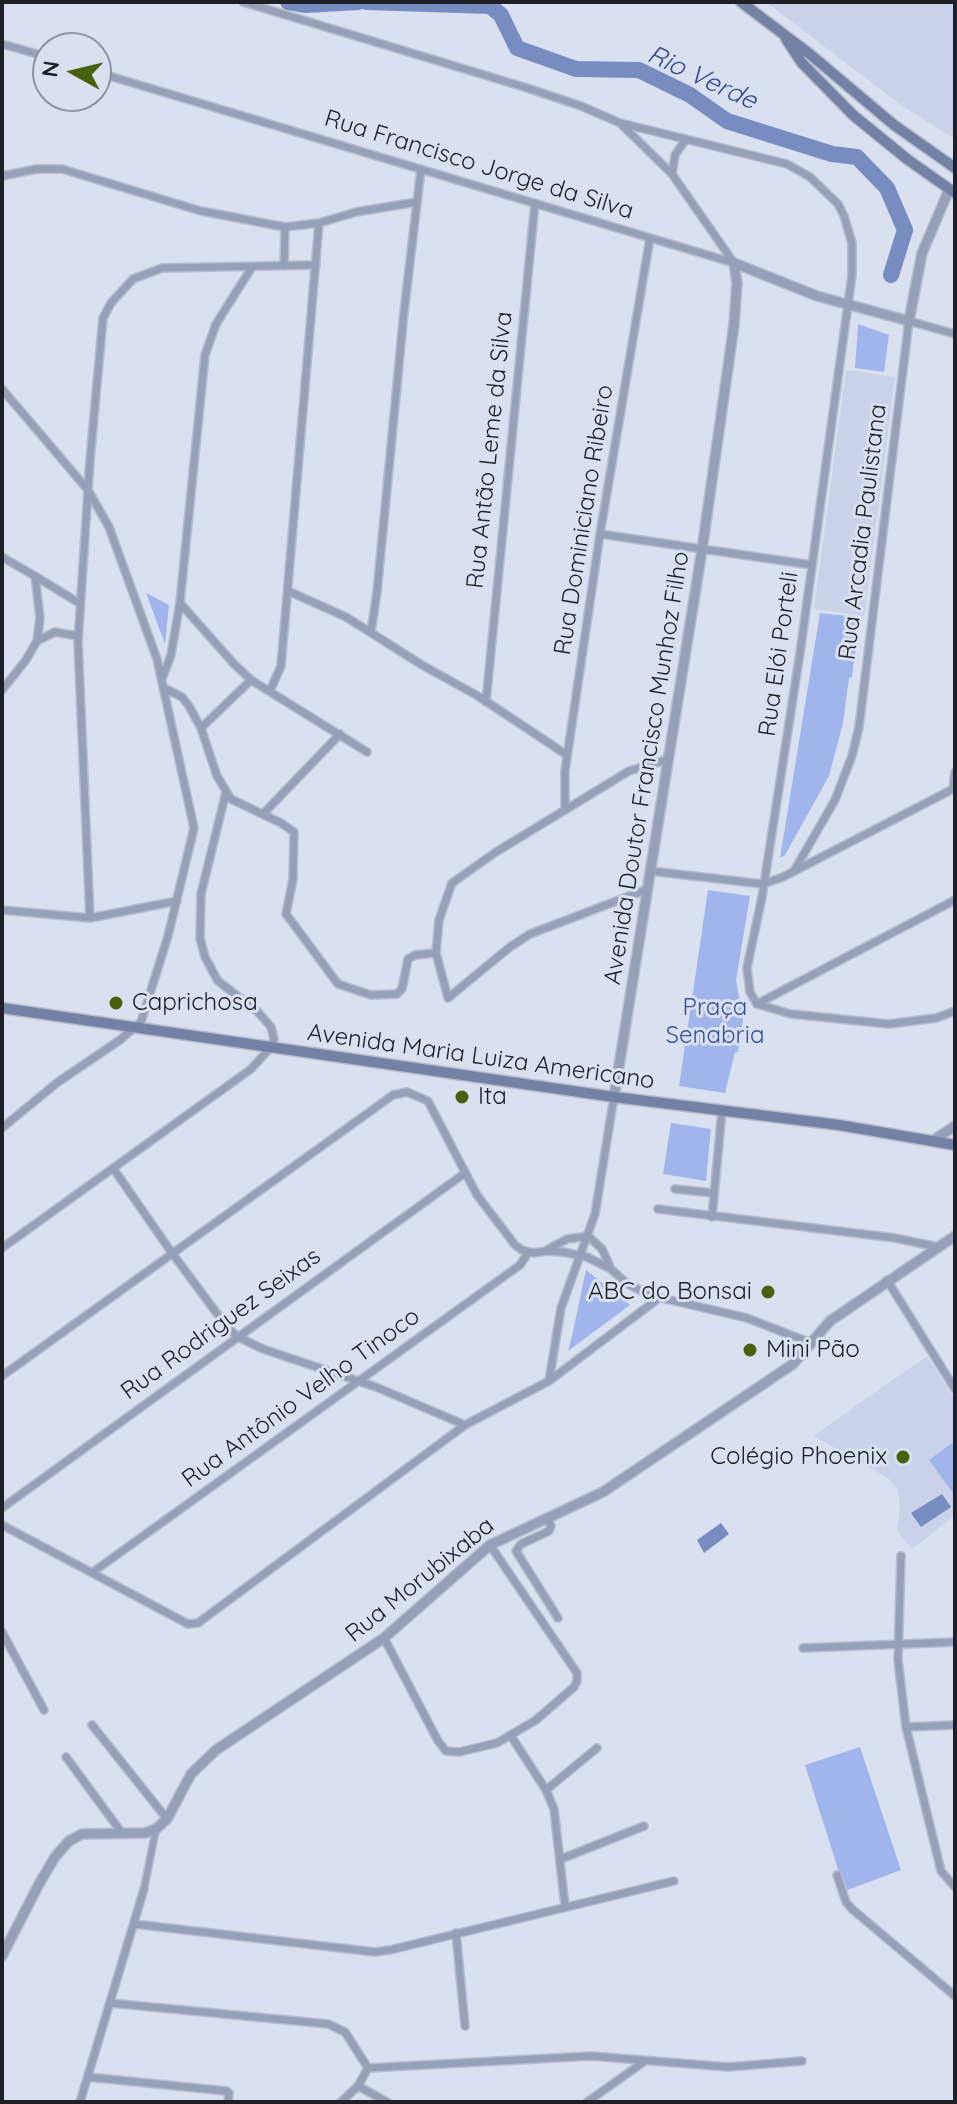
<!DOCTYPE html>
<html>
<head>
<meta charset="utf-8">
<style>
	body { margin:0 }
	#map { position:relative; width:957px; height:2104px; overflow:hidden; background:#d9e0f0; font-family:Quicksand,sans-serif }
	canvas { display:block }
	.frame { position:absolute; inset:0; border:4px solid #1e2026; pointer-events:none }
	.north { position:absolute; left:32px; top:32px; width:80px; height:80px; box-sizing:border-box; background:#d9e0f0; border:2px solid #8e939f; border-radius:50%; rotate:278deg; font-size:22px; font-weight:700; line-height:32px; text-align:center; color:#1e2026 }
	.north::after { content:''; display:block; margin:auto; width:28px; height:36px; background:#48610f; clip-path:polygon(50% 0,100% 100%,50% 72%,0 100%) }
</style>
</head>
<body>
<div id="map">
<canvas width="957" height="2104"></canvas>
<div class="frame"></div>
<div class="north">N</div>
</div>
<script>
const ctx = document.querySelector('canvas').getContext('2d');
ctx.lineJoin = 'round';
function fill(path, color) { ctx.fillStyle = color; ctx.fill(path, 'evenodd'); }
const shape = rows => new Path2D(rows.map(r => 'M' + r).join(''));
function trace(path, color, width, dash) { ctx.strokeStyle = color; ctx.lineWidth = width; ctx.lineCap = dash ? 'butt' : 'round'; ctx.setLineDash(dash || []); ctx.stroke(path); }
function write(font, color, halo, rows, align = 'center') {
  ctx.font = font + ' Quicksand,sans-serif'; ctx.lineWidth = 6; ctx.setLineDash([]); ctx.textBaseline = 'middle'; ctx.strokeStyle = halo; ctx.fillStyle = color; for (const [text, x, y, turn = 0] of rows) {
    ctx.save(); ctx.translate(x, y); ctx.rotate((+turn || 0) * Math.PI / 180); ctx.textAlign = isNaN(turn) ? turn : align; if (halo) ctx.strokeText(text, 0, 0); ctx.fillText(text, 0, 0); ctx.restore();
  }
}
fill(shape([
	[766,2,955,2,955,139,901,105],
	[846,370,895,377,864,616,814,609],
	[927,1356,955,1400,955,1515,912,1549,897,1530,900,1507,898,1490,888,1478,813,1436]
]), '#c9d2e8');
fill(shape([
	[858,324,889,335,884,372,855,368],
	[146,593,169,605,165,644],
	[820,613,855,617,855,622,859,622,852,677,849,678,843,723,829,776,785,855,780,858],
	[708,890,750,896,736,980,743,1020,738,1052,735,1052,725,1093,679,1086],
	[671,1123,711,1129,706,1181,663,1174],
	[586,1270,630,1305,568,1351,572,1336],
	[955,1441,955,1496,929,1460],
	[860,1747,901,1870,845,1891,805,1765]
]), '#9fb5eb');
fill(shape([
	[942,1494,951,1507,921,1527,911,1513],
	[721,1523,729,1534,704,1553,697,1540]
]), '#778cc0');
trace(shape([
	[490,6,491,2]
]), '#778cc0', 3);
trace(shape([
	[288,2,306,5,358,2],
	[366,2,490,6,501,15,517,48,576,69,639,70,690,95,727,121,832,154,857,157,887,188,905,230,891,275]
]), '#778cc0', 16);
const pedestrian = shape([
	[144,1889,156,1829]
]);
const minor = shape([
	[243,2,524,87,581,106,620,123,672,174,734,263],
	[2,44,48,57],
	[96,72,734,263],
	[620,123,787,164,810,177,838,204,844,216,852,243,852,275,800,653,762,897,747,968,750,992,757,1004],
	[672,174,675,155,686,139],
	[2,176,37,169,62,169,201,211,285,227,319,223,356,212,417,202],
	[284,266,285,227],
	[2,389,88,490,109,527,157,659,194,828,168,936,141,1022,120,1040,58,1082,2,1128],
	[600,534,812,565],
	[2,557,35,576,40,618,37,641,26,660,2,690],
	[35,576,79,603],
	[288,591,346,617,422,665,478,696,567,755],
	[180,603,234,664,251,680,367,752],
	[371,632,377,592,404,312,421,169],
	[37,641,55,632,78,636],
	[162,679,171,655,180,602,205,355,216,324,252,267],
	[164,688,182,697,189,706,201,728,217,776,231,799,281,823,294,832,293,879,286,914,338,984,371,995,397,994,402,989,408,959,415,955,436,953],
	[270,691,281,666,319,223],
	[486,702,535,203],
	[201,728,251,680],
	[953,789,955,772],
	[565,809,565,771,600,534,650,238],
	[263,814,340,734],
	[650,871,763,884,783,877,955,788],
	[794,871,835,800,852,756,859,727,909,321,955,334],
	[648,889,530,934,510,947,448,998,436,953,439,920,452,883,496,852,629,771,669,759],
	[2,910,90,918,177,901],
	[90,918,78,642,90,460,103,318,111,303,133,279,162,268,316,265],
	[757,1004,955,900],
	[757,1004,791,1014,889,1024,936,1018,955,1011],
	[113,1168,172,1253,227,1327,238,1337,263,1349,376,1387,465,1425],
	[675,1189,714,1193],
	[658,1209,895,1238,938,1247],
	[712,1217,722,1110],
	[2,1248,251,1069,271,1047,274,1039,271,1027,258,1012,218,981,205,957,200,938,201,894,226,792],
	[547,1250,567,1239,588,1236,602,1249,611,1269],
	[887,1280,955,1389],
	[2,1376,393,1095,407,1092,428,1101,477,1195,515,1245,522,1250,534,1253,546,1251,563,1252,587,1257,611,1269,626,1283,649,1295,747,1318,811,1343],
	[549,1381,561,1308,595,1214,614,1097],
	[2,1508,465,1173],
	[547,1517,551,1526,549,1531,521,1544,516,1551,558,1618],
	[2,1525,188,1624,198,1623,465,1425,549,1381,659,1298],
	[901,1556,898,1660,906,1727,941,1871,955,1887],
	[93,1572,520,1265,528,1253],
	[2,1632,44,1710],
	[384,1638,438,1741,446,1751,459,1752,497,1743,536,1720,574,1687,577,1681,577,1673,490,1545],
	[803,1648,955,1642],
	[92,1725,167,1819],
	[906,1727,955,1725],
	[511,1736,546,1790,554,1809,565,1906],
	[66,1757,122,1833],
	[546,1790,597,1748],
	[561,1859,644,1826],
	[837,1875,846,1902,852,1909,955,1996],
	[134,1924,375,1952,390,1950,674,1881],
	[456,1933,465,2026],
	[110,2003,328,2024,345,2032,368,2068],
	[368,2068,591,2056,728,2067,802,2061],
	[88,2077,226,2091,229,2093,228,2102],
	[358,2086,387,2102],
	[80,2102,144,1889],
	[341,2102,358,2086,368,2068],
	[587,2102,645,2061]
]);
const tertiary = shape([
	[734,263,817,296,909,321,922,253,949,190],
	[614,1097,702,550,734,325,737,283,734,263],
	[932,1141,955,1126],
	[2,1956,39,1884,55,1857,69,1841,82,1834,145,1833,156,1829,167,1819,191,1774,216,1750,384,1638,490,1545,603,1492,793,1364,830,1321,955,1236]
]);
const secondary = shape([
	[741,2,811,55,894,125,955,168],
	[786,39,802,63,853,115,907,159,955,193],
	[2,1008,614,1097,839,1125,955,1145]
]);
trace(pedestrian, '#b7bdcc', 9);
trace(minor, '#b7bdcc', 10);
trace(tertiary, '#b7bdcc', 12);
trace(secondary, '#b7bdcc', 13);
trace(pedestrian, '#96a1b9', 6);
trace(minor, '#96a1b9', 7);
trace(tertiary, '#96a1b9', 9);
trace(secondary, '#7382a4', 10);
for (const [x, y, r, color] of [
	[116,1003,8,"#48610f"],
	[462,1097,8,"#48610f"],
	[768,1292,8,"#48610f"],
	[750,1350,8,"#48610f"],
	[903,1457,8,"#48610f"]
]) { const dot = new Path2D(); dot.arc(x, y, r, 0, 2 * Math.PI); ctx.fillStyle = color; ctx.fill(dot); trace(dot, '#d9e0f0', 3); }
write('24px', '#1e2026', '#d9e0f0', [
	["Rua Francisco Jorge da Silva",479,165,17],
	["Rua Antão Leme da Silva",490,450,-84],
	["Rua Dominiciano Ribeiro",584,520,-81],
	["Rua Arcadia Paulistana",863,532,-83],
	["Rua Elói Porteli",779,654,-82],
	["Avenida Doutor Francisco Munhoz Filho",647,768,-81],
	["Avenida Maria Luiza Americano",481,1057,8],
	["Rua Rodriguez Seixas",221,1324,-36],
	["Rua Antônio Velho Tinoco",301,1398,-36],
	["Rua Morubixaba",420,1580,-39]
]);
write('24px', '#1e2026', '#d9e0f0', [
	["Caprichosa",132,1003],
	["Ita",478,1097],
	["ABC do Bonsai",752,1292,"right"],
	["Mini Pão",766,1350],
	["Colégio Phoenix",887,1457,"right"]
], 'left');
write('24px', '#3b5396', '#d9e0f0', [
	["Praça",715,1008],
	["Senabria",715,1036]
]);
write('italic 26px', '#354c8e', '#d9e0f0', [
	["Rio Verde",702,78,25]
]);
</script>
</body>
</html>
